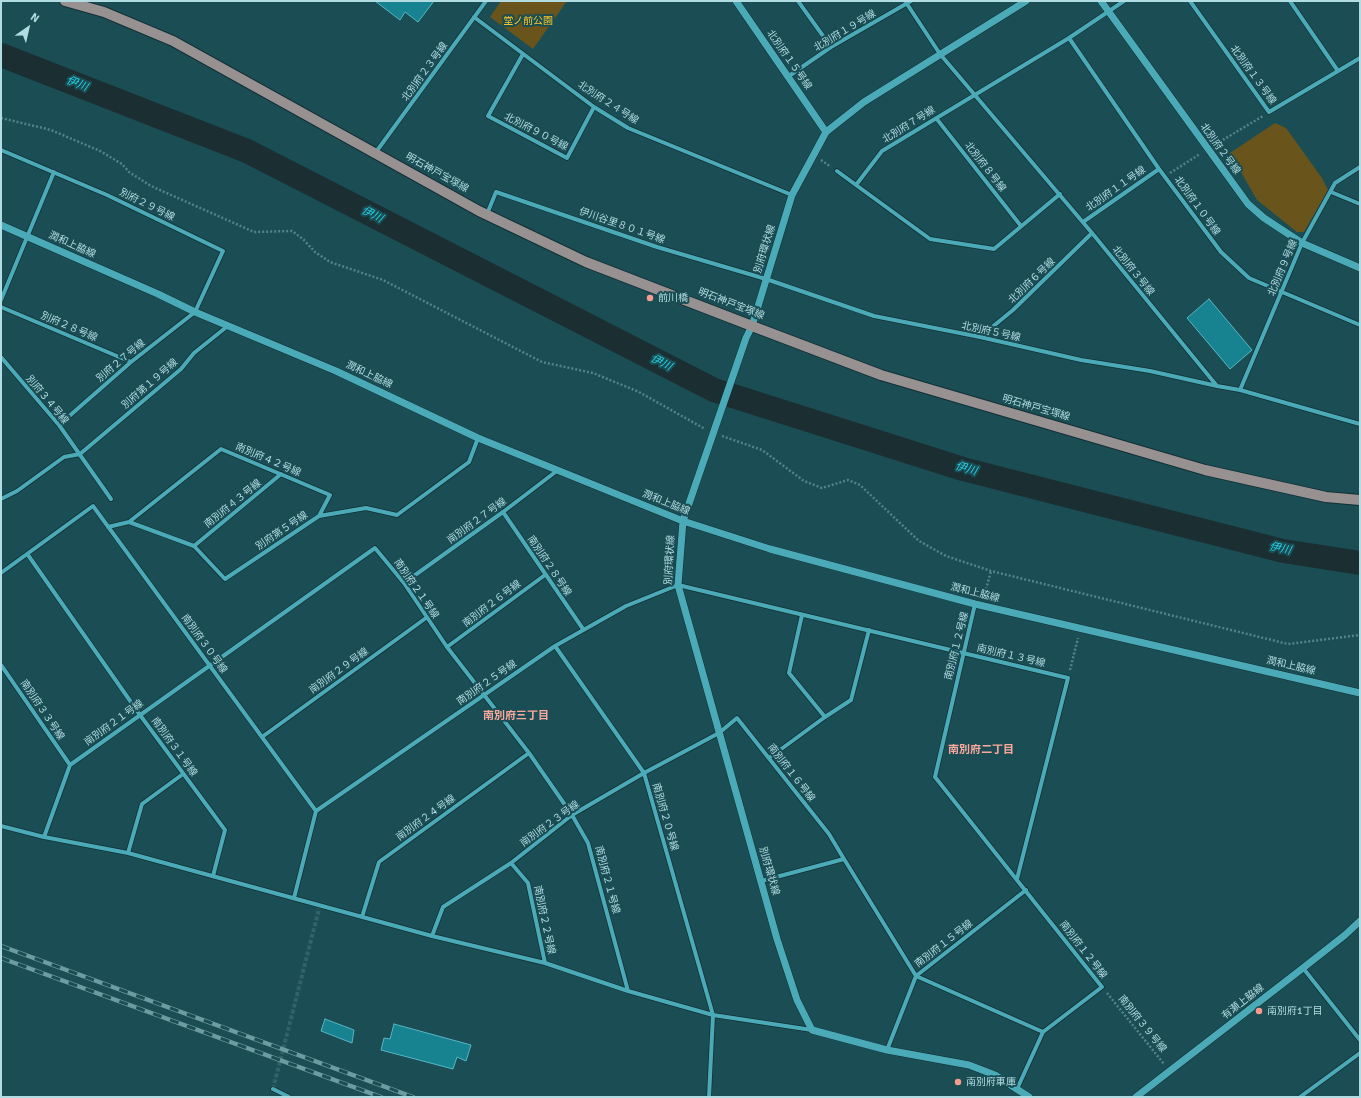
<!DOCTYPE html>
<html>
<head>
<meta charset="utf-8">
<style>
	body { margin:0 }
	#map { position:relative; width:1361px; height:1098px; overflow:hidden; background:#1a4d54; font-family:Signika,sans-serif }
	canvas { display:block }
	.frame { position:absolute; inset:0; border:2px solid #b1dce2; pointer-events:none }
	.north { position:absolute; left:8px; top:8px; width:40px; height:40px; -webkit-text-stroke:3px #1a4d54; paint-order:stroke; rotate:34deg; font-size:11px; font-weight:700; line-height:16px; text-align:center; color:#b1dce2 }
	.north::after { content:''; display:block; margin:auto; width:14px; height:18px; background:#b1dce2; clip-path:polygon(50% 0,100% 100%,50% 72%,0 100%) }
</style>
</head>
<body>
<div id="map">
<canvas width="1361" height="1098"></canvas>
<div class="frame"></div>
<div class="north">N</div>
</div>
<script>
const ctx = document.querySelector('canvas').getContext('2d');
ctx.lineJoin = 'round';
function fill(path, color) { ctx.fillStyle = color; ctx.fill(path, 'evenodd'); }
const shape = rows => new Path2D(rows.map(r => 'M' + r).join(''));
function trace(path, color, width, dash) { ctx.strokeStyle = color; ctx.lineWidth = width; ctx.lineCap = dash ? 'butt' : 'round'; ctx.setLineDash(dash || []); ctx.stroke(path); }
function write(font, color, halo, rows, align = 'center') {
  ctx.font = font + ' Signika,"Noto Sans JP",sans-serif'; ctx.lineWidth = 4; ctx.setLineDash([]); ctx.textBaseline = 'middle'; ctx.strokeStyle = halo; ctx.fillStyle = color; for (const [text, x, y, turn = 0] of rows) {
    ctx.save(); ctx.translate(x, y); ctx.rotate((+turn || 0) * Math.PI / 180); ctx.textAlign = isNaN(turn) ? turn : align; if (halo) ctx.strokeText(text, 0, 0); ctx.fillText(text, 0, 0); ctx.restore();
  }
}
fill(shape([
	[501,1,567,1,533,49,490,17],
	[1275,123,1286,128,1322,178,1328,190,1304,232,1297,232,1257,200,1230,153]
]), '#69541c');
trace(shape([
	[1,55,247,151,714,390,963,469,1283,551,1360,563]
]), '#1b2f33', 24);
const building = shape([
	[375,1,434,1,418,22,405,12,400,20,375,1],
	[1209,299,1252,350,1230,369,1187,318,1209,299],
	[325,1019,354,1030,352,1043,321,1031,325,1019],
	[394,1024,471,1045,466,1061,457,1057,453,1069,381,1050,384,1038,390,1039,394,1024]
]);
fill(building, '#178390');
trace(building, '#58b6c4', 1);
trace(shape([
	[273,1089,320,905]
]), '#316269', 4, [4, 2]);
const minor = shape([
	[798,1,831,47],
	[905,1,940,54,1092,233,1217,386,1240,390,1360,424],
	[1190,1,1269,112,1360,58],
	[1290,1,1338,71],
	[474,17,594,107,628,128,792,195],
	[1069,38,1159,169,1221,252,1249,278,1360,325],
	[523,54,488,116,567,158,594,107],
	[789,76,831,47,911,1],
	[936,118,1021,226],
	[1,150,107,195,223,251,195,312,131,362,59,425],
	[376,152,486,1],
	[837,171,856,185],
	[1331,192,1360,204],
	[1060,194,994,249,930,239,856,185,882,151,1069,38,1124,1],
	[487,214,496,192,657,247,766,279,874,316,980,337,1081,360,1150,371,1217,386],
	[1083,222,1159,169],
	[1,300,54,172],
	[1,307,131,362],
	[980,337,1013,310,1092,233],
	[1,357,59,425,111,499],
	[1240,390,1302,243,1335,183,1360,167],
	[1,499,17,491,64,457,80,454,181,369,194,353,229,325],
	[503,512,583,629],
	[129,522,221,449,330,495,319,516],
	[108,527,129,522,194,546,225,579,319,516,366,508,397,515,469,462,478,438],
	[194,546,281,474],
	[28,555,140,715,225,830,213,876],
	[1,573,93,506,316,811,294,898],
	[404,583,503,512,558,470],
	[802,615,789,673,825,717,851,700,869,630],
	[555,646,644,773,713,1015,709,1097],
	[447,647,545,575],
	[1,665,70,765],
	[262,737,426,618],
	[769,758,825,717],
	[316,811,555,646,626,606,678,585,1068,678,1017,879],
	[1,826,44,837,128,853,432,936,545,963,628,991,713,1015,812,1030],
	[44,837,70,765,375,548,404,583,447,647,529,753,572,815,588,843,628,991],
	[128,853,142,804,183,774],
	[511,863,528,883,545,963],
	[761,881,844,859,916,976,1043,1032,1102,987,935,777,975,604],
	[362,917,379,862,529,753],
	[432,936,443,907,511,863,572,815,644,773,719,733,737,718,829,834,844,859],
	[1303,968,1360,1040],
	[887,1050,916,976,1026,890],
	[273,1089,289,1097],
	[1017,1089,1043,1032],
	[1300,1097,1360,1053]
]);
const tertiary = shape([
	[736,1,826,132],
	[1026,1,864,102,826,132,792,195,752,326,746,338,683,521,678,585,777,939,797,1000,812,1030,887,1050,969,1065,995,1075,1029,1097],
	[1101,1,1248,204,1264,218,1302,243,1360,268],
	[1,225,158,294,195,312,336,371,478,438,683,521,770,549,975,604,1360,693],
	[1136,1097,1303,968,1345,935,1360,921]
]);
const primary = shape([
	[65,1,104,12,173,41,479,211,586,262,752,326,881,375,1205,470,1326,497,1360,500]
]);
trace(minor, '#123035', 5.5);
trace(tertiary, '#123035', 8);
trace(primary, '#123035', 12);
trace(shape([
	[1,118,51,130,100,151,122,164,129,172,151,186,254,232,292,231,303,239,315,252,330,262,383,280,542,362,593,373,639,392,705,429],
	[1216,144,1263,116],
	[821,160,831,167],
	[1170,173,1200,154],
	[722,436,762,450,804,481,822,488,848,480,860,485,919,541,946,556,991,571,1288,644,1360,635],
	[984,597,991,571],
	[1070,670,1078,638],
	[1107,993,1164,1064]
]), '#54848b', 2.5, [2, 2]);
trace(minor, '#4baab7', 4);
trace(tertiary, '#4baab7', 7);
trace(primary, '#989191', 10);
const rail = shape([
	[1,946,413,1097],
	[1,958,381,1097]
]);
trace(rail, '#6c9ba2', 4.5);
trace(rail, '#1a4d54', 3, [9]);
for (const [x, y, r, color] of [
	[650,298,4,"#f59c91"],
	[1259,1011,4,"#f59c91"],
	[958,1082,4,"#f59c91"]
]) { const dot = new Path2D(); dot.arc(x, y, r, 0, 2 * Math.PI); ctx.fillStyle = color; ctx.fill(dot); trace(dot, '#1a4d54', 1.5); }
write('10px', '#fbc526', '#1a4d54', [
	["堂ノ前公園",528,21]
]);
write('10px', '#b1dce2', '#1a4d54', [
	["北別府１９号線",845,31,-31],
	["北別府１５号線",789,60,55],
	["北別府２３号線",425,72,-54],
	["北別府１３号線",1253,75,54],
	["北別府２４号線",608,103,33],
	["北別府７号線",909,125,-32],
	["北別府９０号線",536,132,27],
	["北別府２号線",1220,149,54],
	["北別府８号線",985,167,52],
	["明石神戸宝塚線",437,173,29],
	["北別府１１号線",1116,189,-35],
	["別府２９号線",147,205,26],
	["北別府１０号線",1197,206,54],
	["伊川谷里８０１号線",622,226,19],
	["潤和上脇線",72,245,24],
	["別府環状線",765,249,-73],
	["北別府９号線",1283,268,-67],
	["北別府３号線",1133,271,51],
	["北別府６号線",1032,281,-44],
	["明石神戸宝塚線",731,304,21],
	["別府２８号線",69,327,23],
	["北別府５号線",991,332,12],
	["別府２７号線",121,361,-40],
	["潤和上脇線",369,375,25],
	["別府第１９号線",150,384,-41],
	["別府３４号線",47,400,50],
	["明石神戸宝塚線",1036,408,16],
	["南別府４２号線",268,460,23],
	["潤和上脇線",666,503,22],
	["南別府４３号線",233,504,-39],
	["南別府２７号線",477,521,-36],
	["別府第５号線",282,531,-34],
	["別府環状線",670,560,-87],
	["南別府２８号線",549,566,56],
	["南別府２１号線",416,589,55],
	["潤和上脇線",975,593,14],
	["南別府２６号線",492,604,-37],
	["南別府３０号線",204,644,54],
	["南別府１２号線",957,646,-76],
	["南別府１３号線",1011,656,13],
	["潤和上脇線",1291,666,13],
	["南別府２９号線",339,671,-36],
	["南別府２５号線",487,683,-35],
	["南別府３３号線",42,710,56],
	["南別府２１号線",114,723,-36],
	["南別府３１号線",174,747,54],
	["南別府１６号線",791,773,52],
	["南別府２０号線",665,817,74],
	["南別府２４号線",426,818,-36],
	["南別府２３号線",550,824,-36],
	["別府環状線",769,871,74],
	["南別府２１号線",607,880,75],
	["南別府２２号線",544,920,78],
	["南別府１５号線",944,944,-38],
	["南別府１２号線",1083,950,52],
	["有瀬上脇線",1243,1002,-38],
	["南別府３９号線",1142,1024,51]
]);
write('10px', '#b1dce2', '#1a4d54', [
	["前川橋",658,298],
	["南別府1丁目",1267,1011],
	["南別府車庫",966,1082]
], 'left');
write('italic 11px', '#25d6eb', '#1a4d54', [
	["伊川",77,84,21],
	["伊川",372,215,27],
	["伊川",661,363,27],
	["伊川",966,469,16],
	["伊川",1280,549,12]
]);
write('bold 11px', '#fba89d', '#1a4d54', [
	["南別府三丁目",516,716],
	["南別府二丁目",981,750]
]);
</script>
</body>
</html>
